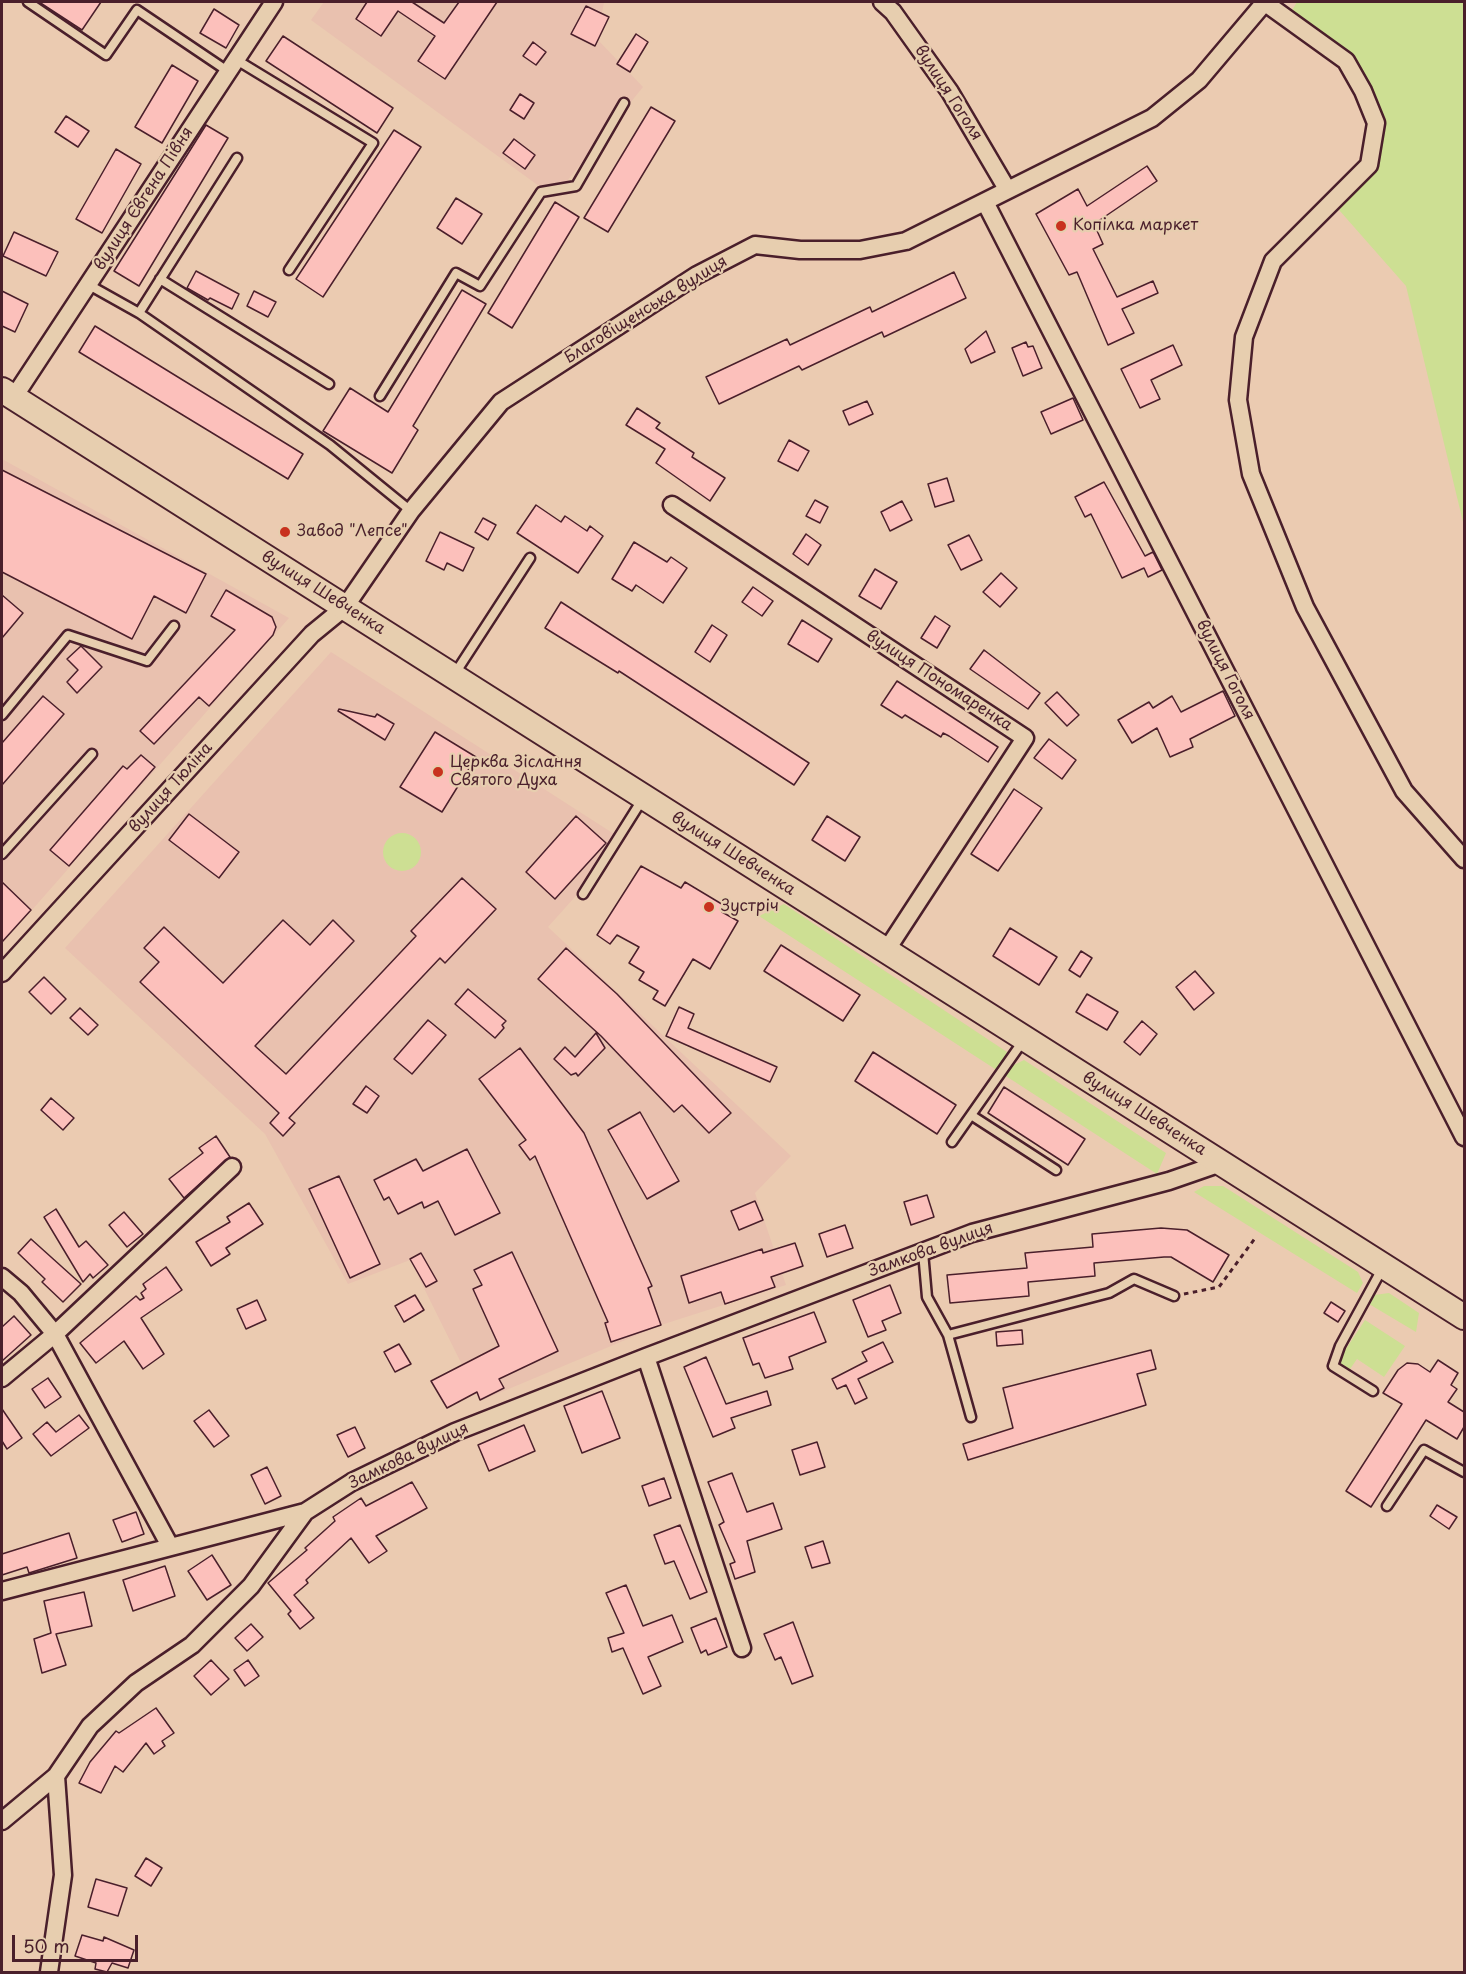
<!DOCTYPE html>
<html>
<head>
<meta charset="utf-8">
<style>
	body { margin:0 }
	#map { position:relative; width:1466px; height:1974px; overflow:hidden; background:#ebcbb1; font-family:"Playpen Sans",sans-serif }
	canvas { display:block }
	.frame { position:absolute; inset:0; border:3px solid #4a1f2b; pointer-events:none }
	.scale { position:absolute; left:12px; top:1935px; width:126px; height:27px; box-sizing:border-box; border:3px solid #4a1f2b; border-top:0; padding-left:8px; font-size:18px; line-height:21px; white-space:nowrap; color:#4a1f2b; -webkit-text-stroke:4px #e7ceaf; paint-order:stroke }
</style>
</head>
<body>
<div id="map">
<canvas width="1466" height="1974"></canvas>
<div class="frame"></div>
<div class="scale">50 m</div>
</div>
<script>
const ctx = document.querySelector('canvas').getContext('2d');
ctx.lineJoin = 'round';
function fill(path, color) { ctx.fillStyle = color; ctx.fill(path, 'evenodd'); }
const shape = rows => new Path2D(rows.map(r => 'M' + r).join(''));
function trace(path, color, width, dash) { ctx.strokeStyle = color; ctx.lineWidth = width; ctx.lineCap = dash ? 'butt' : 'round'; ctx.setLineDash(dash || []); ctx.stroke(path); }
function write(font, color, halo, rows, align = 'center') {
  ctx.font = font + ' "Playpen Sans",sans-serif'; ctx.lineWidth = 4.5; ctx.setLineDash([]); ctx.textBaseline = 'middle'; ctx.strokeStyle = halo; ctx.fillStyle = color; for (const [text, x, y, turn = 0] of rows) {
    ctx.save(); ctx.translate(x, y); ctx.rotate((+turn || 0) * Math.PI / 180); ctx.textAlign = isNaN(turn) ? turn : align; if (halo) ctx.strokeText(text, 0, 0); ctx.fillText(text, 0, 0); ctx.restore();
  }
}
fill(shape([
	[324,2,604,2,597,39,643,87,554,197,311,20],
	[2,459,289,618,2,944],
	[331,652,625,841,548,927,791,1156,755,1193,786,1285,661,1325,480,1401,410,1260,348,1284,265,1134,65,948]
]), '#e9c1af');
fill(shape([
	[1297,2,1464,2,1464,526,1406,286,1332,202,1369,165,1376,123,1346,61,1287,19],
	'383 852a19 19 0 1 1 38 0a19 19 0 1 1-38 0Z',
	[784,904,1007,1052,1002,1071,1024,1060,1166,1153,1157,1174,759,916],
	[1204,1186,1223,1186,1358,1272,1363,1283,1357,1293,1194,1192],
	[1389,1293,1419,1313,1416,1332,1369,1304,1374,1295],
	[1365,1320,1405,1346,1384,1377,1357,1359,1348,1372,1336,1364]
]), '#cddf93');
const building = shape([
	[39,2,101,2,82,30,39,2],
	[367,2,412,2,444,23,459,2,497,2,445,79,418,61,435,36,398,11,381,36,356,19,367,2],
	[586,6,609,17,595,46,571,34,586,6],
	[214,9,239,25,226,48,200,33,214,9],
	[636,34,648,42,630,72,617,64,636,34],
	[283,36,393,108,377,133,266,61,283,36],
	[533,42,546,52,536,65,523,56,533,42],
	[172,65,198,81,162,143,135,127,172,65],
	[520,94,534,103,524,119,510,110,520,94],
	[651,107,675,121,608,232,584,218,651,107],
	[66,116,89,131,78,147,55,132,66,116],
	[206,125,228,138,139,286,114,271,206,125],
	[394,130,421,147,323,297,296,279,394,130],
	[514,139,535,155,525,169,503,153,514,139],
	[116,149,141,164,102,233,76,219,116,149],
	[1147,166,1157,181,1094,224,1103,244,1093,249,1117,297,1153,281,1158,293,1122,309,1134,333,1108,345,1077,272,1069,275,1036,214,1078,189,1087,206,1147,166],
	[456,198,482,214,462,244,437,228,456,198],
	[555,202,579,217,512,328,488,313,555,202],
	[14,232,58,252,46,276,3,256,14,232],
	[196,271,239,294,232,309,210,298,208,300,187,288,196,271],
	[954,272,966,298,884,337,882,332,802,370,799,366,719,404,706,377,787,339,790,345,870,307,872,312,954,272],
	[462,290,486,304,413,426,418,430,392,473,323,431,350,388,388,412,462,290],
	[2,291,28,304,15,332,2,326,2,291],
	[254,291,276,302,268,317,247,306,254,291],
	[95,326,303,454,288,479,79,352,95,326],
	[986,331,995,352,971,363,965,349,986,331],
	[1026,342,1028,347,1033,346,1042,368,1023,376,1012,348,1026,342],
	[1173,345,1182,365,1151,380,1160,399,1140,408,1121,369,1173,345],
	[1073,398,1083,420,1051,434,1041,412,1073,398],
	[867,401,873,414,849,425,843,411,867,401],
	[637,408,660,423,656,428,694,453,692,457,725,478,710,501,656,463,665,449,626,425,637,408],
	[789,440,809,451,798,471,778,461,789,440],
	[2,470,206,574,186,613,154,596,132,639,2,572,2,470],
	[947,478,954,501,935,507,928,484,947,478],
	[1104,482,1145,556,1153,552,1162,570,1148,577,1144,568,1122,578,1091,514,1085,517,1075,497,1104,482],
	[815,500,828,507,820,523,806,516,815,500],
	[902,501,912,520,890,531,881,512,902,501],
	[536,505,561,522,565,516,587,531,590,526,603,536,578,573,517,533,536,505],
	[483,518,496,525,488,540,475,532,483,518],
	[440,532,474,548,463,571,447,563,444,570,426,561,440,532],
	[806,534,821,545,808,565,793,554,806,534],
	[969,535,982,560,961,570,948,545,969,535],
	[634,542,667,562,671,557,687,568,663,603,636,585,632,591,612,579,634,542],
	[875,569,897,582,881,609,859,596,875,569],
	[1001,573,1017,588,1000,607,983,592,1001,573],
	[753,587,773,601,762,616,742,602,753,587],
	[226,590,272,617,276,627,273,635,209,706,199,697,154,744,140,731,235,630,211,616,226,590],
	[2,595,23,613,2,638,2,595],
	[561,602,809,763,794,785,619,671,618,673,545,628,561,602],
	[935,616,950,626,937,648,921,638,935,616],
	[802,620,832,639,818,662,788,644,802,620],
	[712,625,727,635,710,662,695,652,712,625],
	[81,646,102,667,77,693,67,682,78,670,67,659,81,646],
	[984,650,1040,693,1028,709,970,669,984,650],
	[897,681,998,747,988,762,949,736,943,733,941,737,905,715,902,718,881,705,897,681],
	[1223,691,1235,716,1190,739,1193,747,1170,757,1157,728,1132,743,1118,720,1149,702,1153,708,1172,696,1181,712,1223,691],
	[1057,692,1079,715,1067,726,1045,703,1057,692],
	[43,696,64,714,2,785,2,743,43,696],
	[339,709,375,717,377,714,394,724,385,740,338,711,339,709],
	[435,732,476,757,442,812,400,787,435,732],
	[1049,739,1076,760,1062,779,1034,758,1049,739],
	[141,755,155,767,69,866,50,850,123,766,127,769,141,755],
	[1014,789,1042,808,998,871,971,854,1014,789],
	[189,814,239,852,219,878,169,840,189,814],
	[576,816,606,843,555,899,526,872,576,816],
	[827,816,860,837,845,861,812,840,827,816],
	[641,866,681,888,685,882,725,906,722,912,738,921,710,969,693,959,665,1006,653,999,658,991,639,980,644,972,629,963,639,947,617,935,610,944,597,935,641,866],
	[462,878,496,909,445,963,440,958,289,1118,295,1123,283,1136,270,1123,279,1113,140,982,159,962,144,948,164,927,223,983,283,920,310,945,333,920,354,941,255,1046,286,1074,416,936,411,931,462,878],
	[2,882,31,910,2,942,2,882],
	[1010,928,1057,957,1039,985,993,956,1010,928],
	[781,945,860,995,843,1021,764,971,781,945],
	[566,948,617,994,731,1113,709,1133,682,1105,674,1112,601,1036,538,979,566,948],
	[1081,951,1092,958,1080,977,1069,970,1081,951],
	[1195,971,1214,993,1194,1010,1176,987,1195,971],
	[44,977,66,999,51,1014,29,992,44,977],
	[468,989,506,1021,502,1025,504,1028,495,1038,455,1004,468,989],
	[1087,994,1118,1012,1107,1030,1076,1012,1087,994],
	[679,1007,694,1014,688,1028,777,1067,770,1082,666,1036,679,1007],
	[80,1008,98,1025,88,1035,70,1018,80,1008],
	[428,1020,446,1035,412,1074,394,1059,428,1020],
	[1142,1021,1157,1034,1140,1055,1124,1042,1142,1021],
	[596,1033,605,1048,578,1076,576,1073,571,1075,554,1059,565,1047,575,1057,596,1033],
	[520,1048,584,1133,652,1286,648,1288,661,1325,611,1342,605,1323,608,1322,535,1156,530,1160,519,1145,526,1140,479,1079,520,1048],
	[873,1052,956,1105,937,1134,855,1081,873,1052],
	[366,1086,379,1096,367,1113,353,1104,366,1086],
	[1004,1087,1085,1139,1068,1165,988,1113,1004,1087],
	[51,1098,74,1118,63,1130,41,1110,51,1098],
	[640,1112,679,1181,647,1199,608,1130,640,1112],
	[216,1136,230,1157,184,1198,169,1179,203,1153,199,1148,216,1136],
	[467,1149,500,1213,455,1235,438,1201,424,1208,422,1202,398,1214,389,1197,384,1200,374,1180,416,1159,423,1171,467,1149],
	[339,1176,380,1264,350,1278,309,1189,339,1176],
	[927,1195,934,1217,911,1225,904,1202,927,1195],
	[755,1201,763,1220,739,1230,731,1211,755,1201],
	[249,1203,263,1224,226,1248,230,1254,211,1266,196,1242,230,1222,227,1217,249,1203],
	[56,1209,79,1247,86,1241,108,1265,93,1278,90,1274,83,1282,44,1217,56,1209],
	[124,1212,143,1234,127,1247,109,1225,124,1212],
	[845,1225,853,1248,827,1257,819,1234,845,1225],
	[1161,1228,1187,1230,1229,1255,1213,1282,1171,1257,1164,1257,1094,1263,1095,1276,1028,1282,1029,1296,950,1303,947,1275,1027,1268,1025,1253,1093,1247,1092,1234,1161,1228],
	[31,1239,81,1284,63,1302,42,1282,45,1279,18,1253,31,1239],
	[795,1243,803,1266,771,1277,775,1287,725,1304,721,1292,689,1303,681,1276,762,1249,763,1253,795,1243],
	[512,1252,558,1351,499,1379,504,1388,480,1400,477,1392,447,1408,431,1381,499,1346,473,1289,482,1285,474,1270,512,1252],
	[421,1253,437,1281,426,1287,410,1259,421,1253],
	[166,1267,182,1290,141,1318,164,1354,143,1369,124,1341,96,1363,80,1343,136,1296,140,1300,144,1298,141,1293,146,1289,143,1284,166,1267],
	[890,1285,901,1313,882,1321,886,1330,868,1337,853,1300,890,1285],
	[415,1295,424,1310,404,1322,395,1306,415,1295],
	[257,1300,266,1320,246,1329,237,1309,257,1300],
	[1331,1302,1345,1311,1338,1322,1324,1313,1331,1302],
	[814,1312,826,1342,789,1357,793,1369,765,1378,759,1363,753,1365,743,1338,814,1312],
	[14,1316,31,1335,2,1361,2,1327,14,1316],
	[1022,1330,1023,1344,997,1346,996,1332,1022,1330],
	[883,1342,893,1362,858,1379,867,1398,855,1404,846,1385,837,1389,832,1379,867,1361,862,1352,883,1342],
	[399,1344,411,1364,395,1372,384,1352,399,1344],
	[1151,1350,1156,1369,1137,1374,1146,1405,968,1460,963,1444,1013,1428,1003,1388,1151,1350],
	[706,1357,726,1404,767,1391,771,1405,731,1418,735,1428,713,1437,684,1367,706,1357],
	[1438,1360,1458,1373,1451,1385,1457,1389,1448,1402,1464,1412,1464,1427,1457,1439,1426,1420,1371,1507,1346,1491,1402,1404,1383,1393,1398,1370,1407,1363,1418,1364,1430,1372,1438,1360],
	[48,1378,61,1397,45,1408,32,1389,48,1378],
	[602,1391,620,1438,582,1453,564,1406,602,1391],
	[2,1409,22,1438,7,1449,2,1441,2,1409],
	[209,1410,229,1436,214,1447,194,1421,209,1410],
	[79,1415,89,1428,51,1456,33,1434,47,1422,56,1432,79,1415],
	[524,1425,535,1451,489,1471,478,1445,524,1425],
	[355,1427,365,1448,348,1457,337,1435,355,1427],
	[817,1442,825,1467,800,1475,792,1450,817,1442],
	[267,1467,281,1496,265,1504,251,1475,267,1467],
	[732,1473,747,1512,773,1503,782,1529,747,1541,755,1572,735,1579,730,1564,735,1562,719,1525,724,1522,708,1482,732,1473],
	[664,1478,671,1498,649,1506,642,1486,664,1478],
	[412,1482,427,1508,376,1536,387,1551,369,1563,351,1538,306,1580,308,1583,294,1595,314,1618,300,1629,288,1614,291,1611,268,1583,307,1550,305,1548,335,1521,333,1517,361,1498,366,1506,412,1482],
	[1437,1505,1457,1517,1449,1529,1430,1516,1437,1505],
	[136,1512,144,1534,122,1542,113,1520,136,1512],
	[680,1525,707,1592,690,1599,674,1561,665,1564,654,1535,680,1525],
	[69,1533,77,1558,29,1573,27,1567,2,1575,2,1554,69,1533],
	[823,1541,830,1563,812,1568,805,1547,823,1541],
	[212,1555,231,1585,207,1600,188,1571,212,1555],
	[165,1566,175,1596,133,1611,123,1580,165,1566],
	[626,1585,643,1626,672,1615,683,1642,648,1657,661,1686,643,1694,623,1648,612,1652,608,1638,624,1633,606,1593,626,1585],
	[84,1592,92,1626,56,1634,66,1665,42,1673,34,1639,51,1633,44,1601,84,1592],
	[716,1618,727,1647,708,1655,706,1650,701,1653,691,1628,716,1618],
	[793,1622,813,1676,792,1684,781,1657,775,1660,764,1634,793,1622],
	[251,1624,263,1637,247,1651,235,1638,251,1624],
	[211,1660,229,1679,211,1695,194,1676,211,1660],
	[248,1660,259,1676,245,1686,234,1670,248,1660],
	[156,1708,174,1733,162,1741,165,1746,154,1754,146,1743,123,1772,115,1766,101,1793,79,1783,90,1762,116,1731,119,1733,156,1708],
	[146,1858,162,1868,151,1886,135,1876,146,1858],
	[96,1879,127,1888,118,1916,88,1907,96,1879],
	[82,1935,103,1941,104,1937,134,1950,128,1968,112,1963,107,1972,95,1969,96,1963,75,1956,82,1935]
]);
fill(building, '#fcc0bb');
trace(building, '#4a1f2b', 1.5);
const lane = shape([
	[28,2,106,55,137,10,226,70],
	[235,59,373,143,289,270],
	[160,279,329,384],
	[89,285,139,313,330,445,411,511],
	[139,313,237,158],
	[380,396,456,273,480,286,541,192,576,186,624,103],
	[454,675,530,558],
	[2,715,68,635,147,661,174,626],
	[2,854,92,754],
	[583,894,642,800],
	[971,1115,1056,1170],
	[952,1142,1023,1041],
	[923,1252,927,1297,948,1335,1109,1293,1134,1279,1174,1296],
	[948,1335,971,1417],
	[1373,1391,1333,1366,1340,1346,1382,1269],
	[1387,1506,1424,1450,1464,1472]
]);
const street = shape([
	[882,2,893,12,950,92,1007,189],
	[1264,2,1346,61,1363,91,1376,123,1369,165,1273,261,1244,337,1238,400,1251,474,1305,607,1404,791,1464,859],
	[985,202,1464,1137],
	[14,397,274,2],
	[672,505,1025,738,886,951],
	[2,973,312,634,345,607,411,511,501,402,697,275,755,245,800,250,860,250,906,241,1152,118,1199,80,1265,2],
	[2,1277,21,1293,55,1334,170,1546],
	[646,1357,742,1648],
	[2,1378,55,1334,232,1167],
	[2,1591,305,1512,352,1482,455,1432,646,1357,972,1233,1169,1181,1221,1163],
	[2,1821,56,1776,90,1726,136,1683,192,1645,251,1586,305,1512],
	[49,1972,63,1875,56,1776]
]);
const secondary = shape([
	[2,390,1464,1317]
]);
trace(lane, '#4a1f2b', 13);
trace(street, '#4a1f2b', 21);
trace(secondary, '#4a1f2b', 28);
trace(shape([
	[1184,1294,1219,1287,1256,1237]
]), '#4a1f2b', 3, [4.5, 4.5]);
trace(lane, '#e7ceaf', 8);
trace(street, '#e7ceaf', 16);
trace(secondary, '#e7ceaf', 24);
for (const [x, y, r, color] of [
	[1061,226,6,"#c8321e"],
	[285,532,6,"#c8321e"],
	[438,772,6,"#c8321e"],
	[709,907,6,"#c8321e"]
]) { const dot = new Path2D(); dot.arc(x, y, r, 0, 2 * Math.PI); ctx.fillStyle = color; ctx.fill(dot); trace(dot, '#e7ceaf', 2); }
write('16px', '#4a1f2b', '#e7ceaf', [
	["вулиця Гоголя",948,93,57],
	["вулиця Євгена Півня",144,199,-57],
	["Благовіщенська вулиця",646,310,-32],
	["вулиця Шевченка",323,593,32],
	["вулиця Гоголя",1225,670,63],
	["вулиця Пономаренка",939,681,33],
	["вулиця Тюліна",171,788,-48],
	["вулиця Шевченка",733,854,32],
	["вулиця Шевченка",1144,1114,32],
	["Замкова вулиця",931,1250,-20],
	["Замкова вулиця",409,1456,-26]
]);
write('16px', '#4a1f2b', '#e7ceaf', [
	["Копілка маркет",1073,226],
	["Завод \"Лепсе\"",297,532],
	["Церква Зіслання",450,763],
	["Святого Духа",450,781],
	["Зустріч",721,907]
], 'left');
</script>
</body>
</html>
